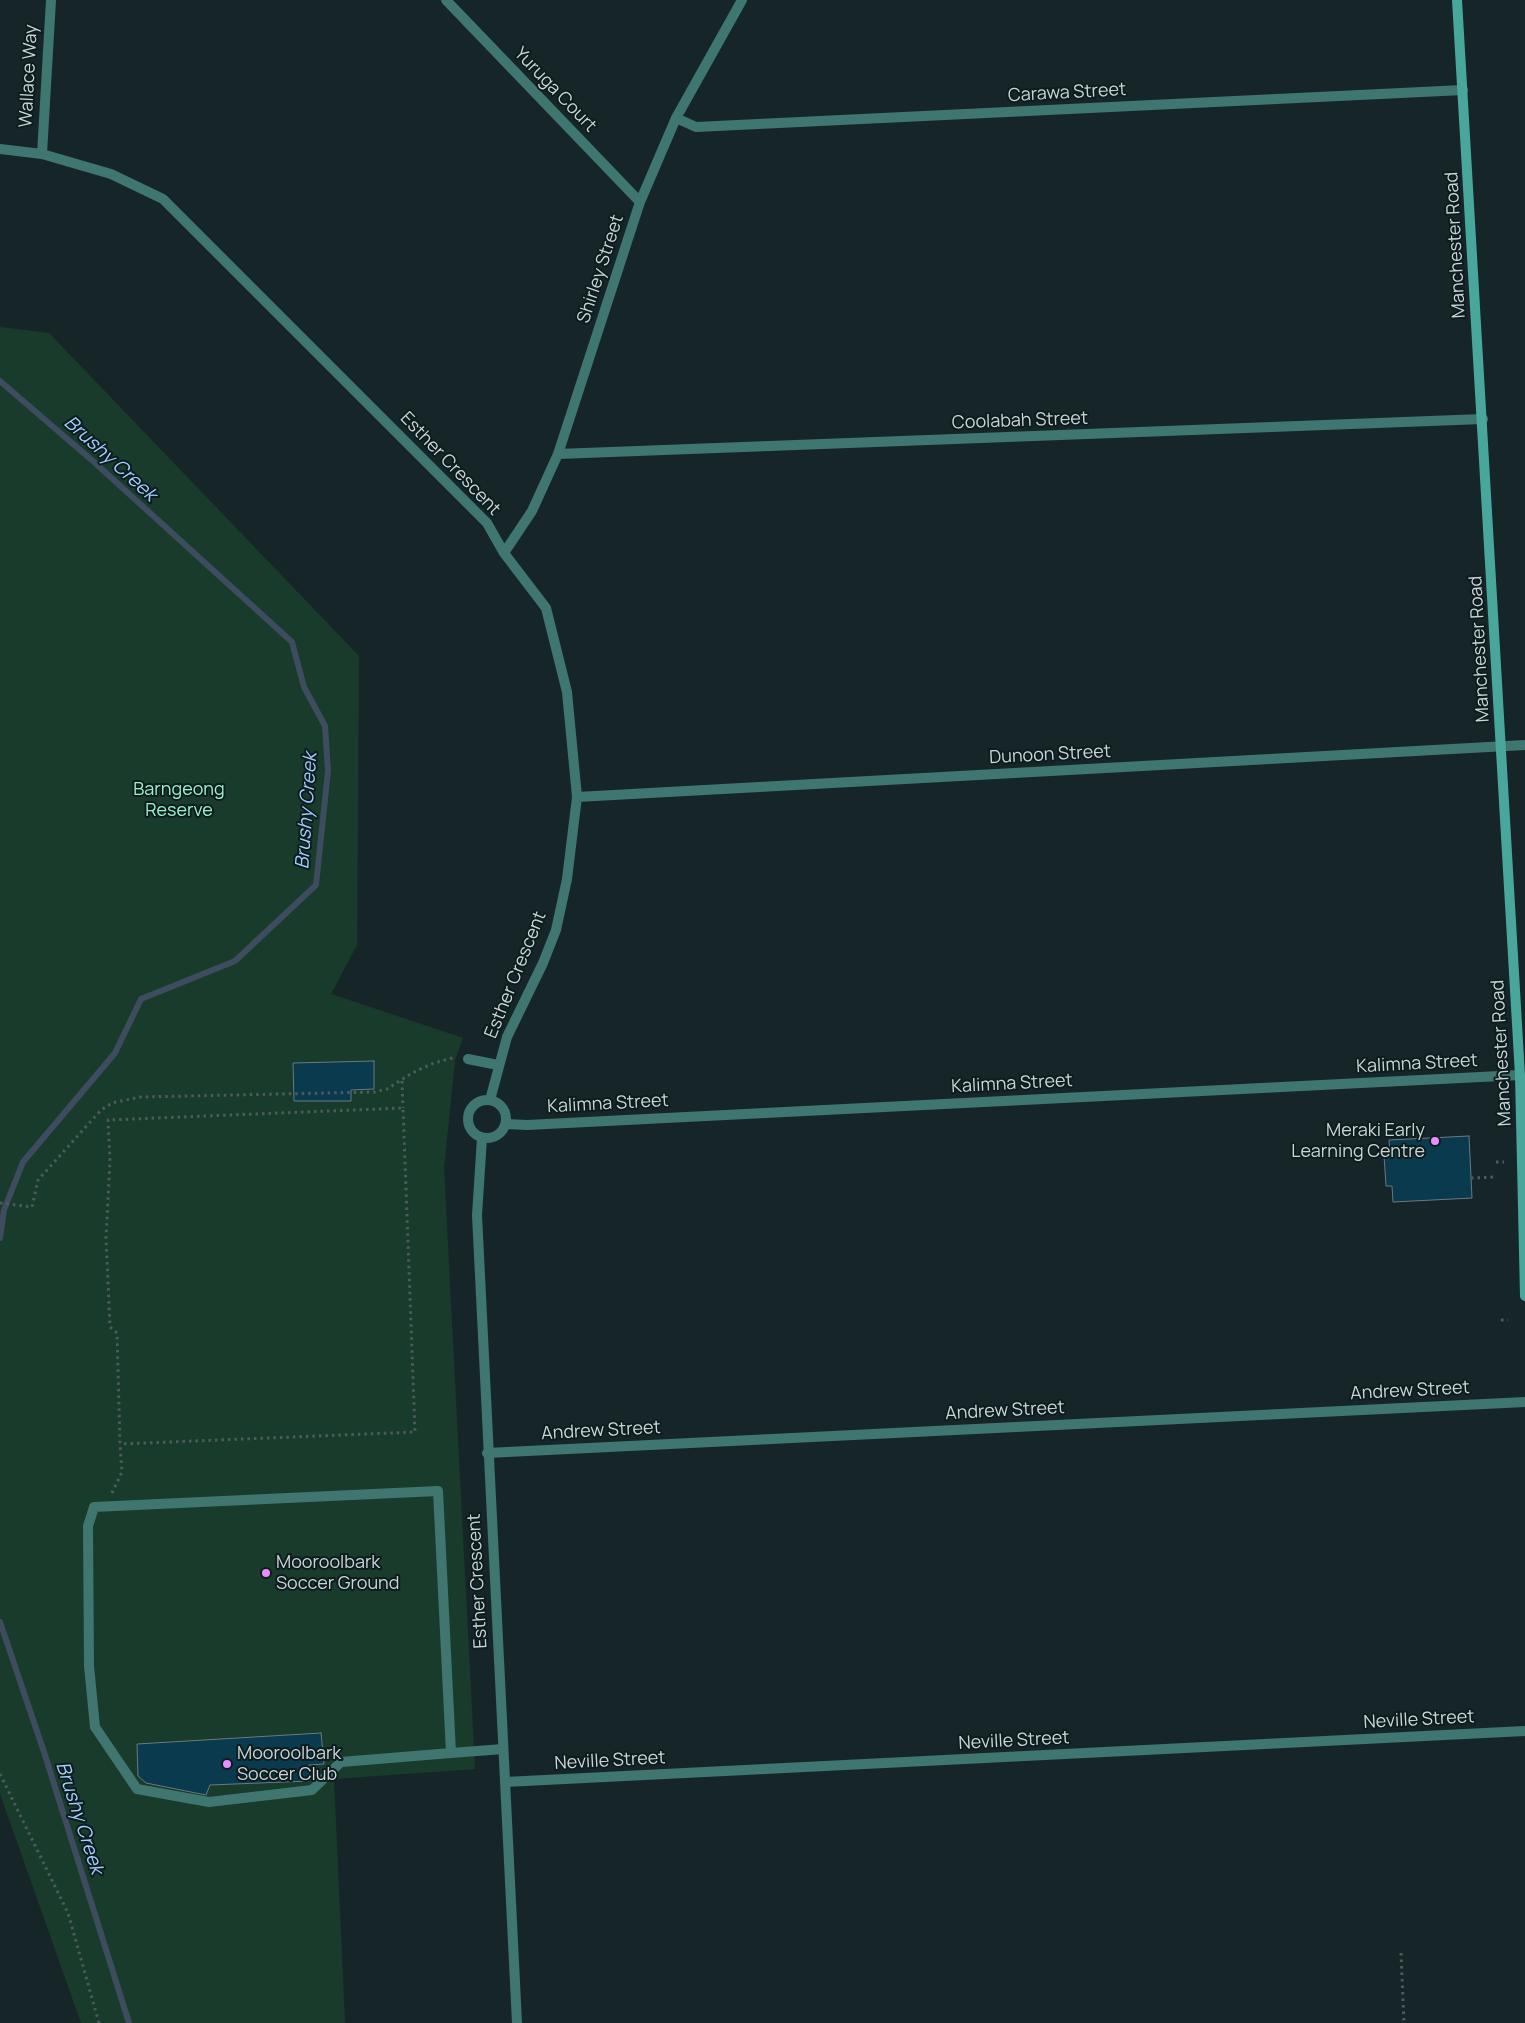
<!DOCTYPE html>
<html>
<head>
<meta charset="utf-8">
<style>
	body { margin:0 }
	canvas { display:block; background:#162628 }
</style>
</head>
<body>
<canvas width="1525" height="2023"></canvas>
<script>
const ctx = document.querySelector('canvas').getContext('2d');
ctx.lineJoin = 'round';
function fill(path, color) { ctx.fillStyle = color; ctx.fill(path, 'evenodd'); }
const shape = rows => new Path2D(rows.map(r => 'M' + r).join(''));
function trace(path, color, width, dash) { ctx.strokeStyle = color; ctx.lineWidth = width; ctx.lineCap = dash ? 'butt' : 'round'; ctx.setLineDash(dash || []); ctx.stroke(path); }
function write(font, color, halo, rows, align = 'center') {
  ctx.font = font + ' Manrope,sans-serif'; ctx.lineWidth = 4; ctx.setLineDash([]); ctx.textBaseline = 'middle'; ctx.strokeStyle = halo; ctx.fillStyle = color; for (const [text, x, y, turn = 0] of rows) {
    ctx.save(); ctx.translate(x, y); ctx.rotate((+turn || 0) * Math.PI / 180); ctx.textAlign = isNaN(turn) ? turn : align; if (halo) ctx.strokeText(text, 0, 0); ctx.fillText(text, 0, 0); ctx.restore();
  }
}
fill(shape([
	[0,327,49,333,359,656,357,945,331,994,463,1038,455,1060,444,1168,475,1769,334,1779,345,2023,81,2023,0,1794]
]), '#183b2b');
trace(shape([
	[0,381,94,462,292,642,304,687,325,726,328,771,316,885,235,961,141,999,115,1053,23,1162,4,1210,0,1238],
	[0,1622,44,1752,129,2023]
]), '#3d4d5f', 6);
const building = shape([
	[374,1061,374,1089,351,1090,351,1101,294,1101,293,1063,374,1061],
	[1469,1136,1472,1198,1393,1202,1392,1186,1386,1186,1384,1155,1390,1154,1389,1140,1469,1136],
	[321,1733,324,1764,309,1765,309,1781,210,1785,206,1795,146,1783,138,1776,137,1744,321,1733]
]);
fill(building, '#093a4d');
trace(building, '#6a7981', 1);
trace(shape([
	[402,1081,403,1108],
	[1496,1162,1504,1162],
	[1471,1178,1496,1177],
	[0,1203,32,1207,38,1180,101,1110,112,1103,140,1097,375,1092,387,1089,412,1073,434,1063,456,1057],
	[1501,1320,1508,1320],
	[112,1493,122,1472,120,1444,117,1333,110,1327,106,1238,110,1160,108,1120,403,1108,415,1432,120,1444],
	[0,1774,68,1913,99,2023],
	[1401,1953,1404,2023]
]), '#4d5b5d', 3, [2.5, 4]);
trace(shape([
	[468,1059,498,1065],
	[451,1753,341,1762,312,1790,209,1802,137,1789,95,1727,89,1666,88,1526,94,1507,438,1491,451,1753,503,1749]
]), '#3f766f', 10);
trace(shape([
	[446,0,640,202],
	[676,118,696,127,1463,90],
	[0,149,42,154,111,174,163,199,487,523,504,553,546,608,567,692,577,797,567,879,556,930,543,963,507,1037,490,1100],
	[42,154,51,0],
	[558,454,1483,419],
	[504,553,532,511,558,454,640,202,676,118,742,0],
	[577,797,1525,745],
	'468 1119a19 19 0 1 1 38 0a19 19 0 1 1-38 0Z',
	[506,1124,527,1125,1520,1075],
	[482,1138,477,1215,517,2023],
	[487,1453,1525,1402],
	[505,1782,1525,1731]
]), '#3f766f', 10);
trace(shape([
	[1457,0,1520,1075,1525,1296]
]), '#48a69b', 10);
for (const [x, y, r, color] of [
	[1435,1141,5,"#e98dfe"],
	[266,1573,5,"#e98dfe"],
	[227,1764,5,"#e98dfe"]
]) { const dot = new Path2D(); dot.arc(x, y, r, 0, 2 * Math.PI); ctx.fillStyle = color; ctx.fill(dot); trace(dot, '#0d1c1e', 2); }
write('18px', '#cbd5d6', '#0d1c1e', [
	["Wallace Way",29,76,-87],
	["Yuruga Court",555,90,46],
	["Carawa Street",1067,93,-3],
	["Manchester Road",1456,245,-93],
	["Shirley Street",601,269,-72],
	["Coolabah Street",1020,421,-2],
	["Esther Crescent",450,464,46],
	["Manchester Road",1480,649,-93],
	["Dunoon Street",1050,755,-3],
	["Esther Crescent",516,975,-68],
	["Manchester Road",1502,1053,-93],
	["Kalimna Street",1417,1064,-3],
	["Kalimna Street",1012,1084,-3],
	["Kalimna Street",608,1104,-3],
	["Andrew Street",1410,1391,-3],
	["Andrew Street",1005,1411,-3],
	["Andrew Street",601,1431,-3],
	["Esther Crescent",478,1581,-93],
	["Neville Street",1419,1720,-3],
	["Neville Street",1014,1741,-3],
	["Neville Street",610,1761,-3]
]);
write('18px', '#9bf2c7', '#0d1c1e', [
	["Barngeong",179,790],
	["Reserve",179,811]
]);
write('18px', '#cbd5d6', '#0d1c1e', [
	["Meraki Early",1425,1131,"right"],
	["Learning Centre",1425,1152,"right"],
	["Mooroolbark",276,1563],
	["Soccer Ground",276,1584],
	["Mooroolbark",237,1754],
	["Soccer Club",237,1775]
], 'left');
write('italic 19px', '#a2cdfe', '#0d1c1e', [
	["Brushy Creek",110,459,42],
	["Brushy Creek",307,811,-86],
	["Brushy Creek",79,1818,72]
]);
</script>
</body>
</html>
